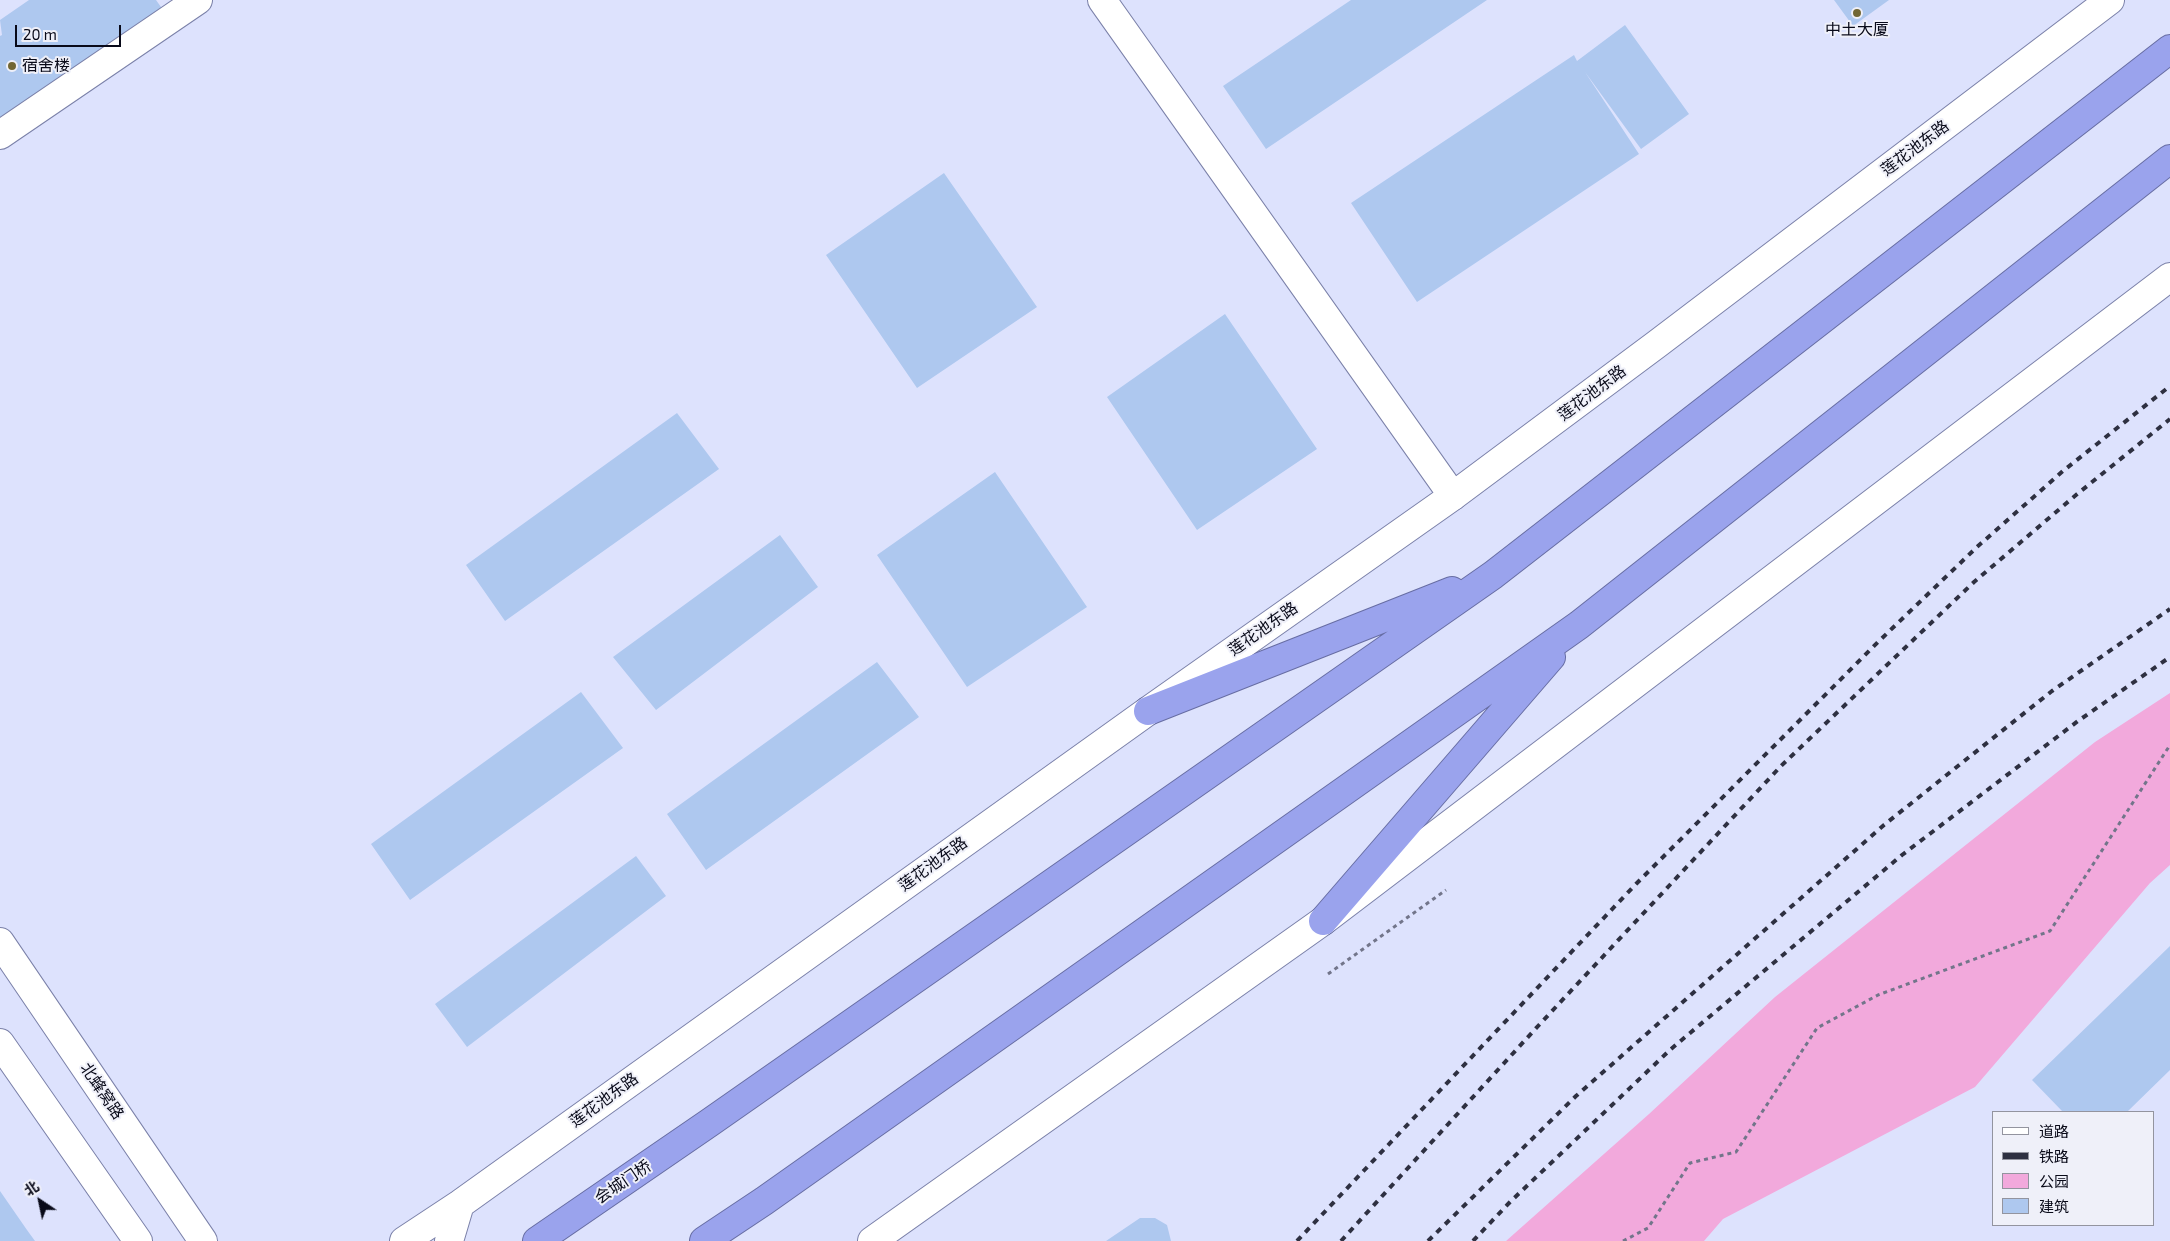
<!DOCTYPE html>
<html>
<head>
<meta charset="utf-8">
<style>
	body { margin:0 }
	#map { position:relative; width:2170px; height:1241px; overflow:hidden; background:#dde2fd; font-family:"Exo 2","Noto Sans SC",sans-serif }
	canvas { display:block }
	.legend { position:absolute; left:1992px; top:1111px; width:162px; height:115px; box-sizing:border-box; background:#eff0f9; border:1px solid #93949f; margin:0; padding:6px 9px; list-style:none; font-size:15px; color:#090a19 }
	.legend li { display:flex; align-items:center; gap:10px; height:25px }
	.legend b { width:25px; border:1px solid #93949f }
	.north { position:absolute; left:15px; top:1176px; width:50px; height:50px; -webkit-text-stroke:4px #eff0f9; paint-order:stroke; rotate:326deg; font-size:14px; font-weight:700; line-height:20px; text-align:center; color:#090a19 }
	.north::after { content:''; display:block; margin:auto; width:18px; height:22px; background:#090a19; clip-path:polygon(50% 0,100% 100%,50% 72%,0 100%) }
	.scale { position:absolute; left:15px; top:25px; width:106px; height:22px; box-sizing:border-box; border:2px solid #090a19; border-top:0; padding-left:6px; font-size:15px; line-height:18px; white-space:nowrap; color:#090a19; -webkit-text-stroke:4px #eff0f9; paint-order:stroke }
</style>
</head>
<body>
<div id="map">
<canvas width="2170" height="1241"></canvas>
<ul class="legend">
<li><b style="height:6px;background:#fff"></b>道路</li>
<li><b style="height:6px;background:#2e3041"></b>铁路</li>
<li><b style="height:14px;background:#f2a9dc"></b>公园</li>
<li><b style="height:14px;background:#aec8ef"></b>建筑</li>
</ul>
<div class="north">北</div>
<div class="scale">20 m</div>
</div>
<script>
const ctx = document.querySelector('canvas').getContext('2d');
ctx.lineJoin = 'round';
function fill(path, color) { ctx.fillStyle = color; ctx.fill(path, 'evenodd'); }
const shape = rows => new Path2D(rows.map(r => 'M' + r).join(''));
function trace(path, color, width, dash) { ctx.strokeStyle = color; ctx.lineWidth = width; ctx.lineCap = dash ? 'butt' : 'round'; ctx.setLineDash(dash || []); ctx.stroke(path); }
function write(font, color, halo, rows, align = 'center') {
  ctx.font = font + ' "Exo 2","Noto Sans SC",sans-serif'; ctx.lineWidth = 4; ctx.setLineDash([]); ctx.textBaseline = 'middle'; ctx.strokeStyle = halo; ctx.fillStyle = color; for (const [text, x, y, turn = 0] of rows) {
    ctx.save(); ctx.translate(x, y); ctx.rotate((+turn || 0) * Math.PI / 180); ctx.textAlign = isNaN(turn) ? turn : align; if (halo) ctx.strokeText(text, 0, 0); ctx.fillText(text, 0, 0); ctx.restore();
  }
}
fill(shape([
	[2170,693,2170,865,2150,883,1975,1087,1723,1219,1704,1241,1506,1241,1649,1114,1775,997,2095,742]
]), '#f2a9dc');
fill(shape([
	[29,0,156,0,166,14,0,126,0,36,2,35,0,20],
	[1351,0,1487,0,1266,149,1223,86],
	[1834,0,1889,0,1853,26],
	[1625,25,1689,114,1641,149,1585,72,1639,154,1417,302,1351,203,1574,55,1577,61],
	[944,173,1037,307,917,388,826,255],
	[1225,314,1317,449,1197,530,1107,397],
	[677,413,719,469,505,621,466,565],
	[995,472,1087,607,967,687,877,555],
	[780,535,818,587,656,710,613,657],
	[877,662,919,717,706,870,667,814],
	[581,692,623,748,410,900,371,844],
	[636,856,666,896,467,1047,435,1004],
	[2170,946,2170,1070,2127,1112,2063,1112,2032,1080],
	[0,1191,27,1230,35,1241,0,1241],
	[1140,1218,1155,1218,1167,1225,1171,1241,1106,1241]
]), '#aec8ef');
const street = shape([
	[1102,0,1453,496],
	[0,135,198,0]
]);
const secondary = shape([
	[0,942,203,1241],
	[0,1043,138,1241],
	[404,1241,460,1204,1148,711,1453,496,1657,344,2110,0],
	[449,1241,460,1204],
	[872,1241,1323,921,2170,277]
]);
const highway = shape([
	[1148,711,1452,591],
	[1323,921,1551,657],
	[537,1241,709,1123,1493,575,2170,49],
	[704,1241,764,1201,1579,625,2170,159]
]);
trace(street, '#7b81a9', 30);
trace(secondary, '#7b81a9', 30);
trace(highway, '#676da3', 30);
trace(shape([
	[1328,974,1446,890],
	[1623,1241,1648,1228,1690,1163,1736,1152,1817,1028,1878,995,2050,931,2170,745]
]), '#72758a', 3, [4, 4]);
trace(street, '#fff', 28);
trace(secondary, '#fff', 28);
trace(highway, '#9aa3ed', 28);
trace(shape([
	[1297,1241,1636,884,1878,642,1977,547,2063,471,2170,386],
	[1341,1241,1539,1025,1781,766,1974,582,2076,495,2170,419],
	[1428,1241,1576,1096,1884,825,2052,691,2170,609],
	[1473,1241,1510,1202,1671,1049,1902,855,2078,721,2170,657]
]), '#2e3041', 4, [6, 6]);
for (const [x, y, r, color] of [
	[1857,13,5,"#726734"],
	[12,66,5,"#726734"]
]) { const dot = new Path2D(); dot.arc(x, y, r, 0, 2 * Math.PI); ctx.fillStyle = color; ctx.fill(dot); trace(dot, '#eff0f9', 2); }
write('16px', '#090a19', '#eff0f9', [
	["中土大厦",1857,30],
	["宿舍楼",22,66,"left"]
]);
write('16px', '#090a19', '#eff0f9', [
	["莲花池东路",1915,148,-37],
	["莲花池东路",1592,393,-37],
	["莲花池东路",1263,629,-35],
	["莲花池东路",933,864,-36],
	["北蜂窝路",102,1091,56],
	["莲花池东路",604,1100,-36],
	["会城门桥",623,1182,-34]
]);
</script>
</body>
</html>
